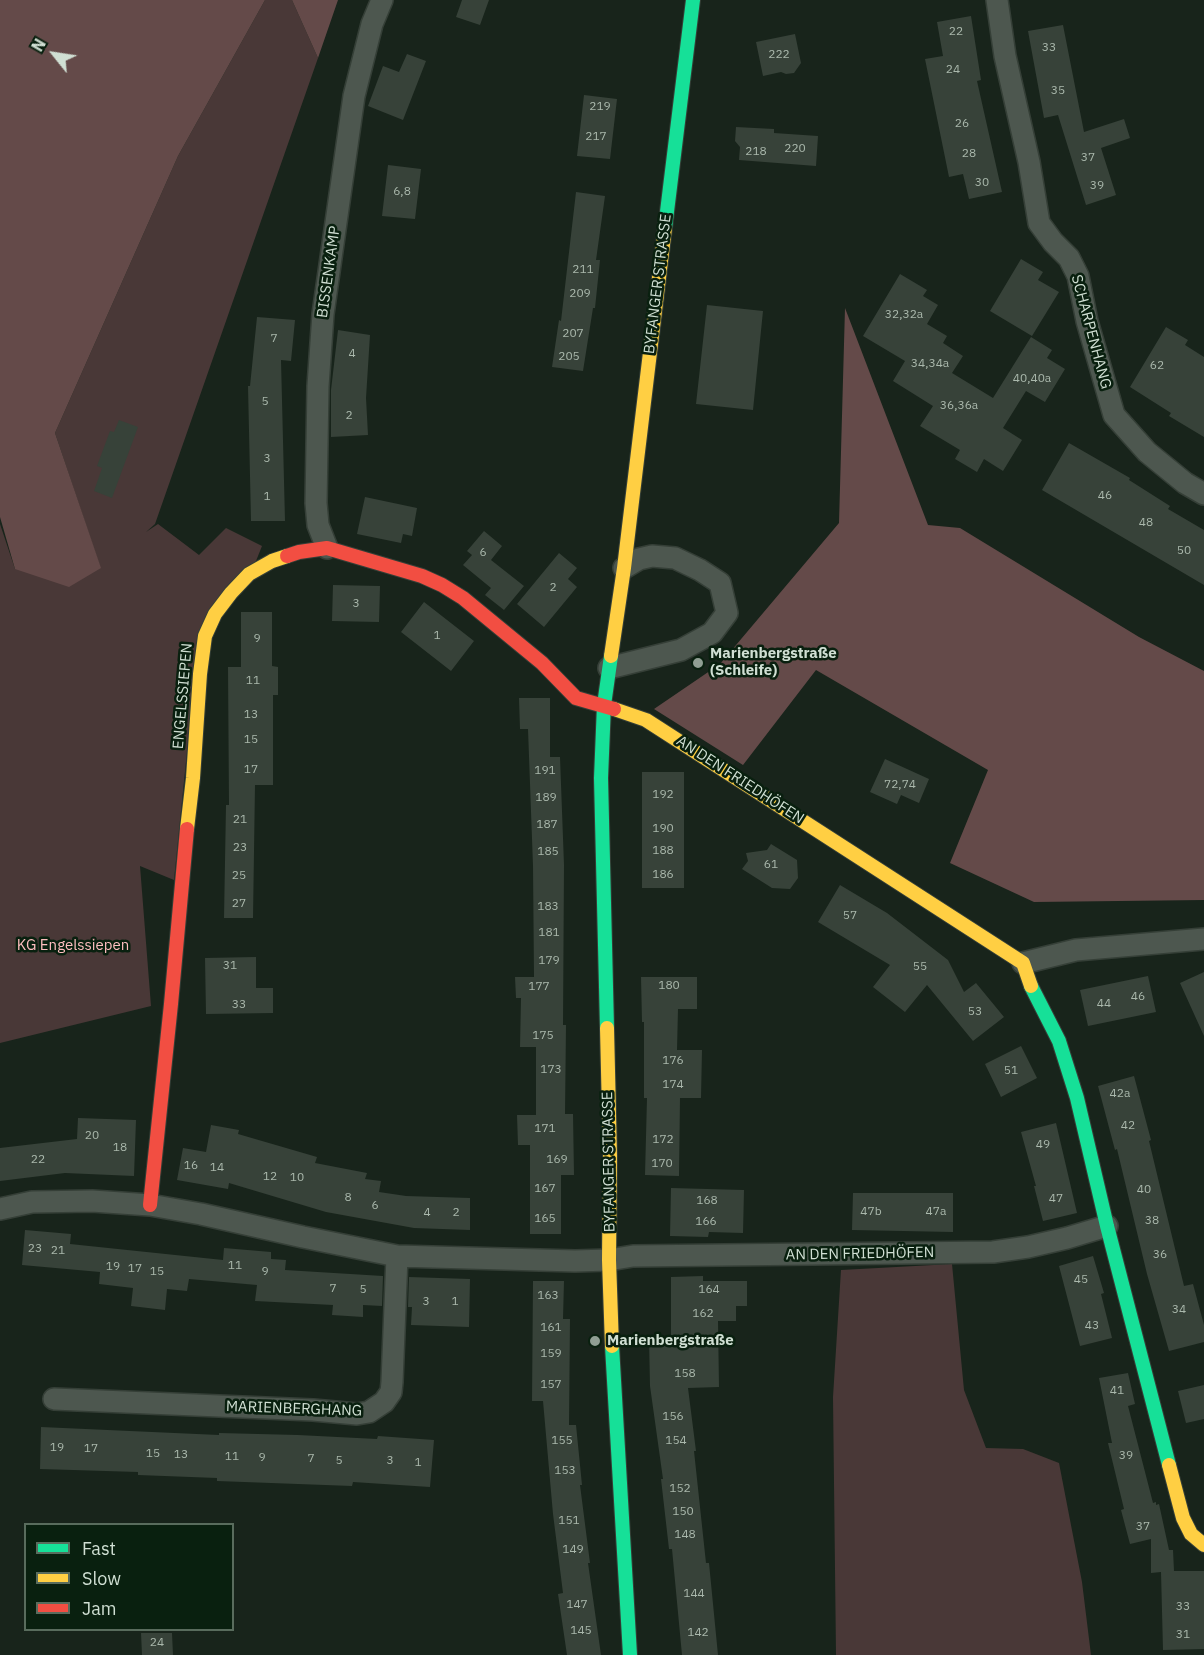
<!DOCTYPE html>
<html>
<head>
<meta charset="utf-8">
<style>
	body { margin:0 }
	#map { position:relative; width:1204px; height:1655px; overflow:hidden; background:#18241b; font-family:"IBM Plex Sans",sans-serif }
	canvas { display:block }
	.legend { position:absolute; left:24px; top:1523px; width:210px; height:108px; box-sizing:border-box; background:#09200f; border:2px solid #596c5d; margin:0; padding:8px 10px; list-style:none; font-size:18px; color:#d0dfd3 }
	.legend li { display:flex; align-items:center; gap:12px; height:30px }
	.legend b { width:30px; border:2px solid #596c5d }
	.north { position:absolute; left:24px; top:24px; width:60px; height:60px; -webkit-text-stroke:4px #09200f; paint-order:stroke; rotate:300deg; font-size:16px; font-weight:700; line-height:24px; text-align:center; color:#d0dfd3 }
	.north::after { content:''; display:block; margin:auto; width:21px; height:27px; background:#d0dfd3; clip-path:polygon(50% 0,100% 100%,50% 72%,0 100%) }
</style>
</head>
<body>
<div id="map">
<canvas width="1204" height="1655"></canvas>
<ul class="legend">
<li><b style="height:8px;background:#16e098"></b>Fast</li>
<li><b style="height:8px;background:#ffcf43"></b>Slow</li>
<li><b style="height:8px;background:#f24e42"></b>Jam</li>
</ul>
<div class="north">N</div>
</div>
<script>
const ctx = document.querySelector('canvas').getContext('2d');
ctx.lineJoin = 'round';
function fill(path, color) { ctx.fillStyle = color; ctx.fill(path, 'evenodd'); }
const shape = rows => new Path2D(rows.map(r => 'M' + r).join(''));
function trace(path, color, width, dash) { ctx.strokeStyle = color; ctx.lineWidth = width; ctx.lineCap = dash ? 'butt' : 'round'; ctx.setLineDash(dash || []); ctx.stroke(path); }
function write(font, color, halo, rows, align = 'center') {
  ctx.font = font + ' "IBM Plex Sans",sans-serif'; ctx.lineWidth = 5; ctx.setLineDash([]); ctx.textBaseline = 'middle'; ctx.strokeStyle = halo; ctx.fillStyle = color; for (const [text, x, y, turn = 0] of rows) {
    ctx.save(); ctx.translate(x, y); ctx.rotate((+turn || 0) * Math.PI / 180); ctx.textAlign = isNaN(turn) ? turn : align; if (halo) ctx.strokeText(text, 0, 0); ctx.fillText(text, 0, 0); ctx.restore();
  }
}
fill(shape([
	[265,0,292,0,318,58,155,524,146,532,158,524,199,555,226,528,262,546,254,566,198,643,174,880,140,866,151,1006,0,1043,0,524,15,569,100,567,55,433,178,156],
	[952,1264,964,1390,986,1448,1023,1449,1059,1463,1082,1582,1091,1655,836,1655,833,1397,841,1270]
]), '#493837');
fill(shape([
	[0,0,265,0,178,156,55,433,101,568,69,587,15,569,0,517],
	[292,0,338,0,318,58],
	[845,308,928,525,960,528,1139,637,1204,671,1204,900,1034,902,950,863,988,770,816,670,743,765,654,709,720,664,839,523]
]), '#644a49');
fill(shape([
	[462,0,489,0,480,25,456,17],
	[971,16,981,80,977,81,1002,192,969,199,963,174,949,177,925,59,943,56,937,22],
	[1063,25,1084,132,1124,119,1130,138,1101,148,1116,195,1086,205,1058,115,1044,118,1028,31],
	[795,34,801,63,794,73,786,74,781,72,763,76,756,42],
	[407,54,426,61,403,120,368,106,383,66,399,72],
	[584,95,617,99,610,159,577,156],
	[736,127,774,129,774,133,818,136,816,166,739,160,740,147,735,141],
	[388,165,421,169,415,219,382,216],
	[576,192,605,196,596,260,600,260,595,308,593,308,583,371,552,367,559,320,561,321],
	[1021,259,1043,272,1038,280,1059,292,1032,336,990,311],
	[900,274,927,290,923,296,938,305,927,324,947,336,943,343,963,356,952,373,993,398,1031,337,1052,350,1047,358,1065,369,1045,402,1026,391,1003,428,1022,440,1003,471,984,459,977,472,955,459,960,450,920,426,933,406,893,381,905,361,863,336],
	[707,305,763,311,753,410,696,404],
	[257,317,295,320,291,361,281,360,285,521,251,521,248,386,250,386],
	[1166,327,1188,340,1185,345,1204,357,1204,437,1169,416,1171,413,1130,387],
	[338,330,370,335,366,398,368,435,331,437,331,390],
	[119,420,138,427,112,498,94,491,102,468,97,466,110,431,114,432],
	[1069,443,1130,478,1129,480,1170,506,1168,509,1204,530,1204,585,1042,490],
	[365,497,417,508,412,536,403,534,401,543,357,534],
	[484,531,502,546,491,560,524,586,504,610,485,595,491,588,463,565,472,555,467,551],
	[559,553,577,568,568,579,577,587,544,627,517,604],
	[333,585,380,586,379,622,332,621],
	[424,602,474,641,451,671,401,632],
	[241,612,272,612,272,666,278,667,278,695,273,695,273,785,255,785,253,918,224,918,226,805,229,805,228,667,241,667],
	[519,698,550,698,550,757,560,757,564,865,563,1025,566,1025,565,1114,573,1114,574,1175,561,1175,561,1234,530,1234,530,1145,518,1145,517,1115,536,1115,536,1047,520,1047,521,998,516,998,515,977,534,977,533,866,528,729,520,729],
	[885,759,929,779,919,803,901,795,897,804,870,792],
	[642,772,684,772,684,888,642,888],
	[771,844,797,860,798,878,790,889,772,888,742,869,748,861,746,853,767,850],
	[840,885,887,913,948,960,964,992,976,983,1004,1017,973,1041,927,985,905,1012,873,987,890,965,818,922],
	[256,957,256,988,273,988,273,1013,206,1014,205,958],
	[1204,972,1204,1036,1180,983],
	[1148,976,1156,1012,1088,1026,1080,990],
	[641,977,697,977,697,1009,678,1009,677,1050,702,1050,701,1098,680,1098,679,1176,645,1175,647,1098,644,1098,644,1022,642,1022],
	[1021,1046,1037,1078,1001,1097,985,1064],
	[1134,1076,1151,1140,1149,1141,1184,1286,1193,1284,1204,1325,1204,1342,1169,1351,1147,1274,1117,1149,1115,1150,1098,1086],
	[78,1118,136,1120,134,1176,65,1173,0,1181,0,1148,77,1139],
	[1056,1123,1077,1213,1043,1221,1034,1186,1036,1186,1021,1132],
	[211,1125,239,1130,238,1134,317,1157,315,1163,367,1173,365,1179,381,1181,379,1192,406,1196,470,1198,470,1230,414,1228,326,1212,229,1183,228,1189,177,1180,183,1148,206,1152],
	[671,1188,744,1190,743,1233,709,1232,708,1237,670,1236],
	[853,1193,953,1193,953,1232,852,1230],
	[25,1230,71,1234,70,1244,223,1260,224,1248,271,1252,271,1259,286,1260,285,1270,383,1276,382,1306,363,1305,363,1317,332,1315,333,1305,255,1301,257,1285,189,1279,187,1291,167,1289,165,1310,131,1306,133,1288,99,1284,100,1272,22,1265],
	[1093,1256,1104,1293,1101,1294,1112,1338,1080,1346,1059,1266],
	[703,1276,703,1281,747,1281,747,1306,736,1306,736,1321,718,1321,719,1387,688,1388,696,1451,694,1451,706,1563,709,1563,718,1655,682,1655,672,1549,669,1549,661,1479,663,1479,650,1386,649,1337,671,1336,671,1277],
	[409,1277,470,1279,469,1327,411,1325,412,1307,408,1307],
	[533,1281,564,1281,563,1319,570,1319,569,1425,576,1425,582,1485,580,1485,590,1563,588,1563,601,1655,567,1655,558,1594,563,1593,553,1514,543,1401,532,1401],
	[1128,1373,1135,1404,1128,1406,1153,1503,1156,1502,1156,1505,1159,1504,1169,1550,1173,1550,1174,1571,1204,1571,1204,1649,1163,1650,1161,1572,1151,1573,1151,1539,1130,1544,1121,1510,1124,1509,1108,1443,1112,1443,1099,1378],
	[1204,1385,1204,1419,1186,1423,1178,1391],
	[41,1427,219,1435,219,1433,298,1435,377,1439,378,1436,434,1440,430,1487,353,1482,352,1486,217,1481,217,1478,138,1475,138,1472,40,1469],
	[141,1633,172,1633,173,1655,142,1655]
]), '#374239');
const street = shape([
	[997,0,1005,56,1029,162,1039,223,1053,242,1069,258,1078,276,1087,321,1114,415,1147,452,1185,483,1204,494],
	[327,548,318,525,316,503,318,386,323,314,354,96,372,24,382,0],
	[609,668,681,650,712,633,727,613,720,583,700,570,675,558,652,556,639,559,624,568],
	[1023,963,1076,950,1204,939],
	[0,1209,32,1202,92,1201,150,1205,201,1214,303,1237,397,1256,575,1261,609,1260,633,1256,993,1252,1028,1247,1067,1238,1107,1226],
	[54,1399,313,1410,357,1414,369,1412,384,1402,391,1392,392,1382,397,1256]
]);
const fast = shape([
	[665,228,693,0],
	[1031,986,1059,1041,1077,1098,1107,1226,1169,1465],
	[607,1028,601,778,604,705,611,656],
	[612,1346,630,1655]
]);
const slow = shape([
	[611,656,624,568,665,228],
	[614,709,646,720,1023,963,1031,986],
	[187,829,193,778,200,674,205,636,215,614,231,593,249,574,272,561,287,556],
	[607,1028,610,1156,609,1260,612,1346],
	[1169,1465,1183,1518,1191,1534,1204,1545]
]);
const jam = shape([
	[287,556,299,552,327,548,422,576,442,585,463,598,542,663,576,698,614,709],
	[150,1205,171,1004,187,829]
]);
trace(street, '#353f37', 24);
trace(fast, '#353f37', 16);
trace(slow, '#353f37', 16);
trace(jam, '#353f37', 16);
trace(street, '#4d574f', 21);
trace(fast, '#16e098', 14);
trace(slow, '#ffcf43', 14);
trace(jam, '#f24e42', 14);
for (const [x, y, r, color] of [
	[698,663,6,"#909e93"],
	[595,1341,6,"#909e93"]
]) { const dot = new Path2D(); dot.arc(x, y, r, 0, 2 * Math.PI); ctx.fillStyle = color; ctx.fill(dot); trace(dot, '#09200f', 2); }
write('12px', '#aab8ac', null, [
	["22",956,32],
	["33",1049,48],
	["222",779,55],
	["24",953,70],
	["35",1058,91],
	["219",600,107],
	["26",962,124],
	["217",596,137],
	["220",795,149],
	["218",756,152],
	["28",969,154],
	["37",1088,158],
	["30",982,183],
	["39",1097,186],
	["6,8",402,192],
	["211",583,270],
	["209",580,294],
	["32,32a",904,315],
	["207",573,334],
	["7",274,339],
	["4",352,354],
	["205",569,357],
	["34,34a",930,364],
	["62",1157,366],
	["40,40a",1032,379],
	["5",265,402],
	["36,36a",959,406],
	["2",349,416],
	["3",267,459],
	["46",1105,496],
	["1",267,497],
	["48",1146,523],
	["50",1184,551],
	["6",483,553],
	["2",553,588],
	["3",356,604],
	["1",437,636],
	["9",257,639],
	["11",253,681],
	["13",251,715],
	["15",251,740],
	["17",251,770],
	["191",545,771],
	["72,74",900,785],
	["192",663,795],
	["189",546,798],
	["21",240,820],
	["187",547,825],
	["190",663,829],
	["23",240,848],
	["188",663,851],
	["185",548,852],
	["61",771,865],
	["186",663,875],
	["25",239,876],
	["27",239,904],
	["183",548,907],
	["57",850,916],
	["181",549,933],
	["179",549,961],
	["31",230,966],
	["55",920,967],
	["180",669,986],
	["177",539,987],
	["46",1138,997],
	["44",1104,1004],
	["33",239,1005],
	["53",975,1012],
	["175",543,1036],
	["176",673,1061],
	["173",551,1070],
	["51",1011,1071],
	["174",673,1085],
	["42a",1120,1094],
	["42",1128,1126],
	["171",545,1129],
	["20",92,1136],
	["172",663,1140],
	["49",1043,1145],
	["18",120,1148],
	["22",38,1160],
	["169",557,1160],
	["170",662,1164],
	["16",191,1166],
	["14",217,1168],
	["12",270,1177],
	["10",297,1178],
	["167",545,1189],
	["40",1144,1190],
	["8",348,1198],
	["47",1056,1199],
	["168",707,1201],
	["6",375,1206],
	["47b",871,1212],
	["47a",936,1212],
	["4",427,1213],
	["2",456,1213],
	["165",545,1219],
	["38",1152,1221],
	["166",706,1222],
	["23",35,1249],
	["21",58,1251],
	["36",1160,1255],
	["11",235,1266],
	["19",113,1267],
	["17",135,1269],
	["15",157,1272],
	["9",265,1272],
	["45",1081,1280],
	["7",333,1289],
	["5",363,1290],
	["164",709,1290],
	["163",548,1296],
	["3",426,1302],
	["1",455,1302],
	["34",1179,1310],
	["162",703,1314],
	["43",1092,1326],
	["161",551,1328],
	["159",551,1354],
	["158",685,1374],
	["157",551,1385],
	["41",1117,1391],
	["156",673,1417],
	["155",562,1441],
	["154",676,1441],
	["19",57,1448],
	["17",91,1449],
	["15",153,1454],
	["13",181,1455],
	["39",1126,1456],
	["11",232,1457],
	["9",262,1458],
	["7",311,1459],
	["5",339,1461],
	["3",390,1461],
	["1",418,1463],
	["153",565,1471],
	["152",680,1489],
	["150",683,1512],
	["151",569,1521],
	["37",1143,1527],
	["148",685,1535],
	["149",573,1550],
	["144",694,1594],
	["147",577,1605],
	["33",1183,1607],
	["145",581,1631],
	["142",698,1633],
	["31",1183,1635],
	["24",157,1643]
]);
write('15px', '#d0dfd3', '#09200f', [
	["BISSENKAMP",329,272,-82],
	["BYFANGER STRASSE",658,284,-83],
	["SCHARPENHANG",1091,332,75],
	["ENGELSSIEPEN",183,696,-85],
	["AN DEN FRIEDHÖFEN",740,780,33],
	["BYFANGER STRASSE",609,1162,-91],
	["AN DEN FRIEDHÖFEN",860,1254,-1],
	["MARIENBERGHANG",294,1409,2]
]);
write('bold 15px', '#d0dfd3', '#09200f', [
	["Marienbergstraße",710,654],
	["(Schleife)",710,671],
	["Marienbergstraße",607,1341]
], 'left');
write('15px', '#febebf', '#09200f', [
	["KG Engelssiepen",73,946]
]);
</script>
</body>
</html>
